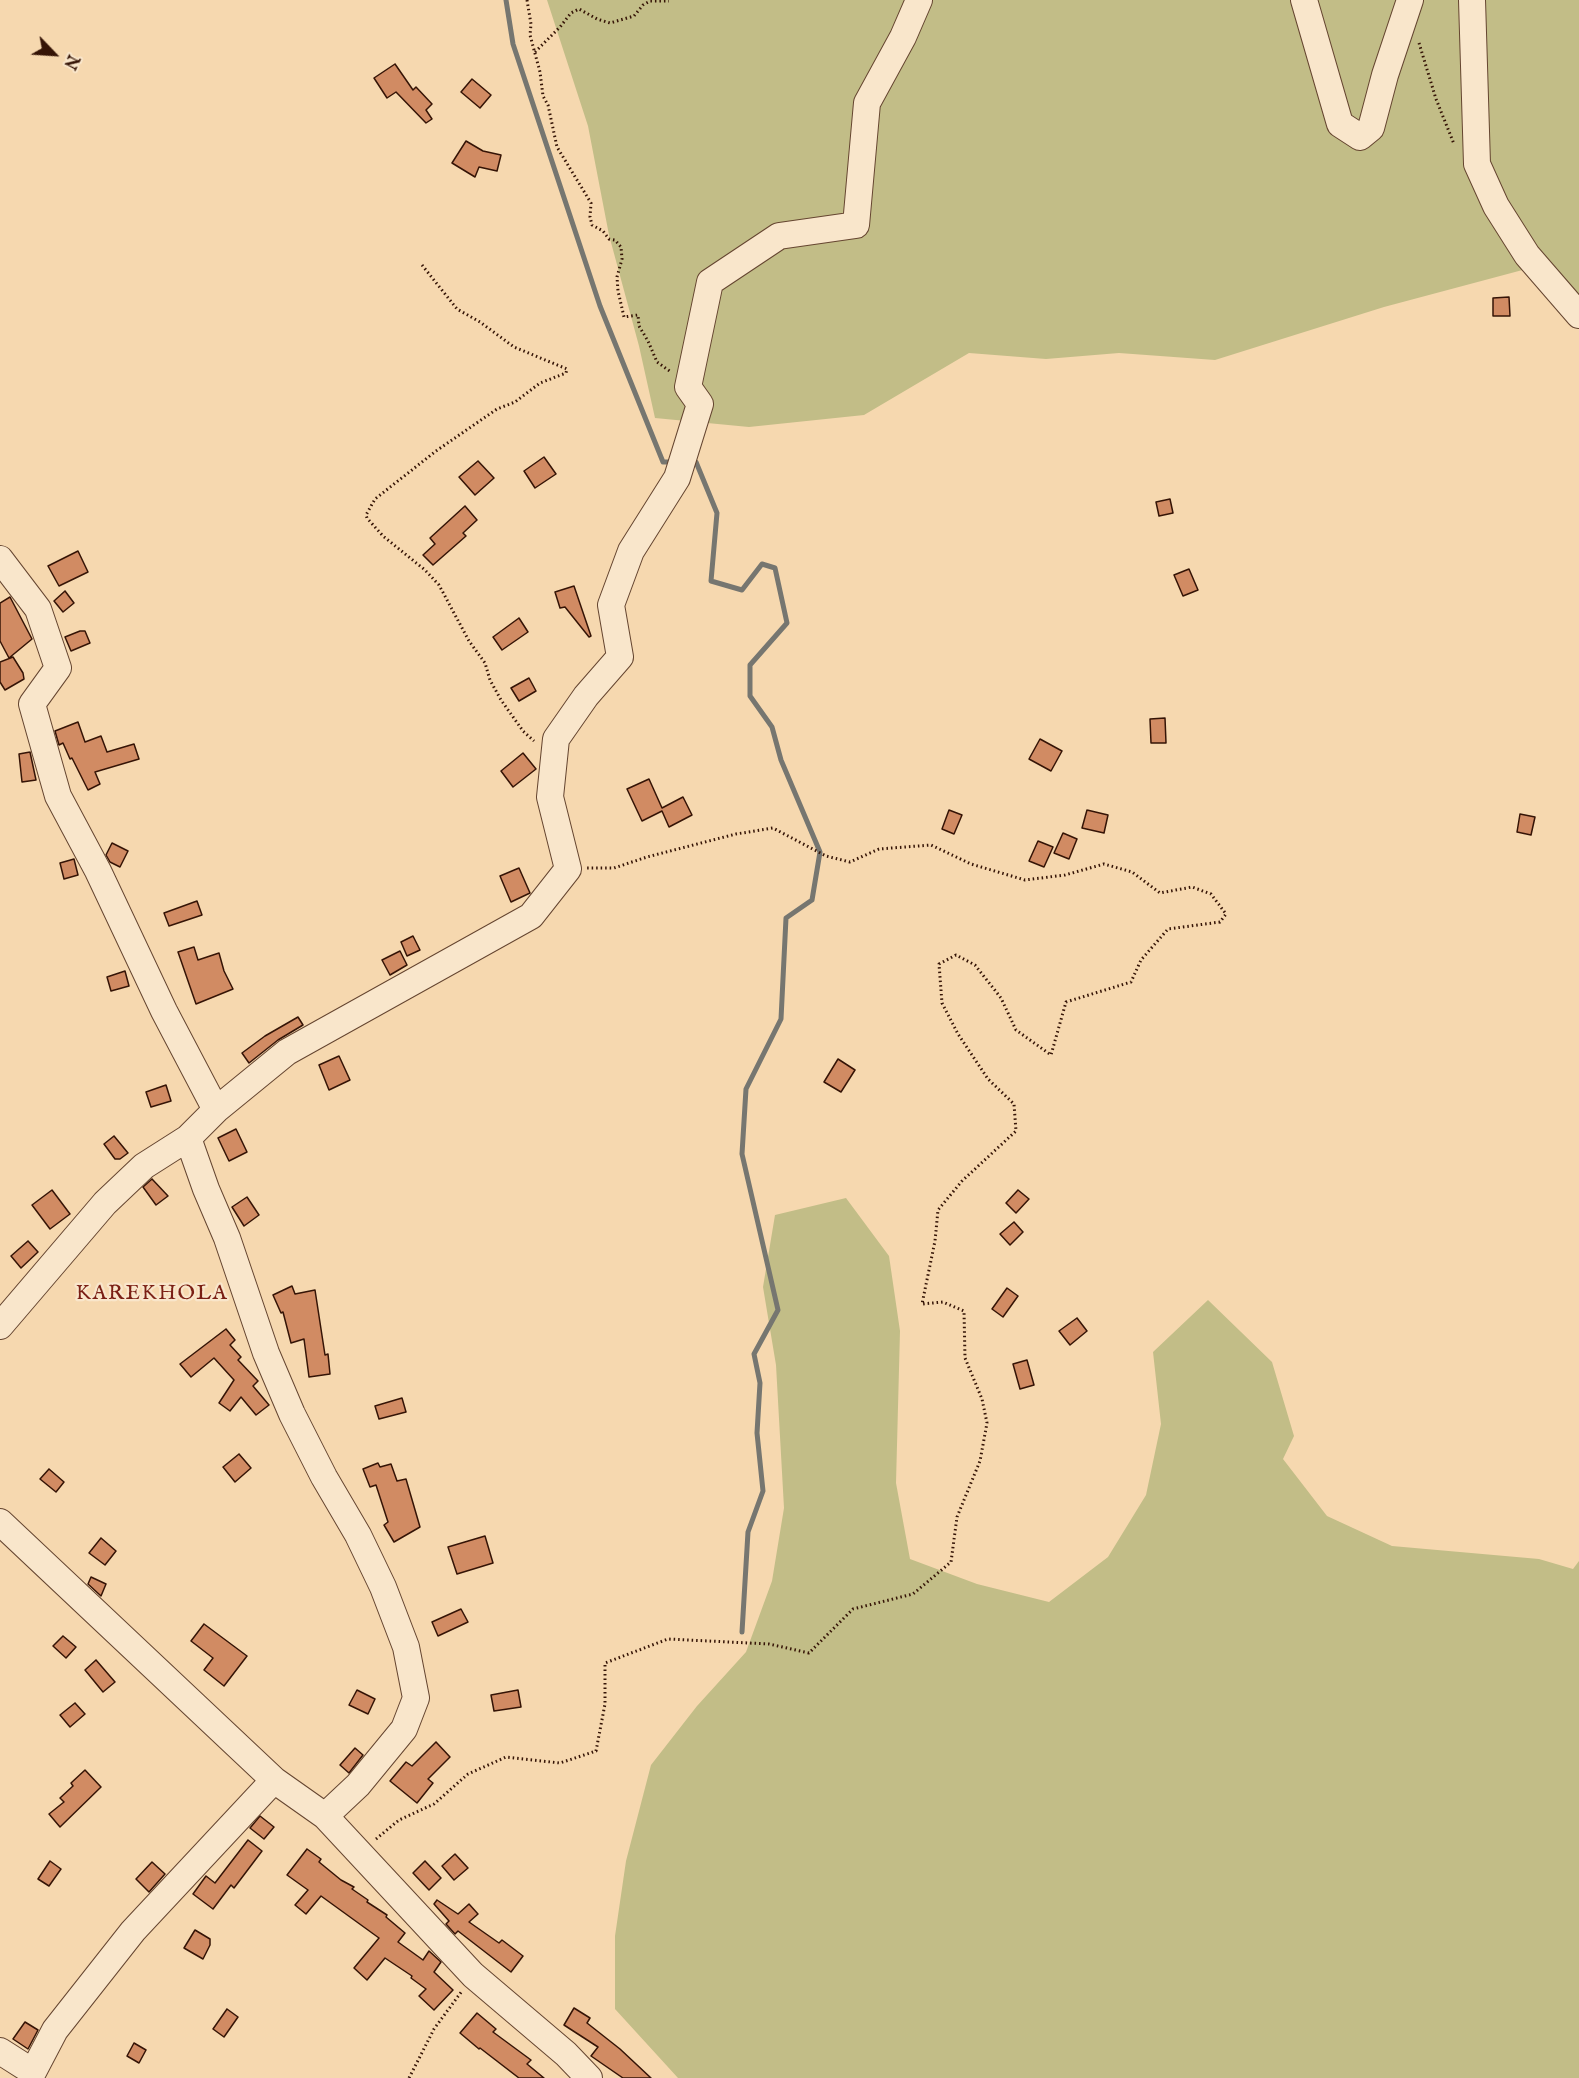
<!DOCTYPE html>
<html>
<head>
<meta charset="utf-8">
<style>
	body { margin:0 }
	#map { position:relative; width:1579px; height:2078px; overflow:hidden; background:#f6d8af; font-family:"IM FELL English",serif }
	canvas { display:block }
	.north { position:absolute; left:24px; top:24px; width:60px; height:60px; -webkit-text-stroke:4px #f9e6cb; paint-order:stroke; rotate:115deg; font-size:16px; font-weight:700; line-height:24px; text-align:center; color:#351406 }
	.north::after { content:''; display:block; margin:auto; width:21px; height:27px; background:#351406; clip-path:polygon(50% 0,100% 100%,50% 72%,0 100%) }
</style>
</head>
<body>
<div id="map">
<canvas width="1579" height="2078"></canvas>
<div class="north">N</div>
</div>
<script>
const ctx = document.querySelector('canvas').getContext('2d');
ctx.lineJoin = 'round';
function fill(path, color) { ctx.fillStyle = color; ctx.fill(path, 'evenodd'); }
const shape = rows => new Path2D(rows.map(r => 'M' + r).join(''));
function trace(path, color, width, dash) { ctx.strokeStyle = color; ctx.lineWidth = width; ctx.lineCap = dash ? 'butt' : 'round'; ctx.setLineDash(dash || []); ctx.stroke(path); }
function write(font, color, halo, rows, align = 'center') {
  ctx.font = font + ' "IM FELL English",serif'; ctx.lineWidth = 4.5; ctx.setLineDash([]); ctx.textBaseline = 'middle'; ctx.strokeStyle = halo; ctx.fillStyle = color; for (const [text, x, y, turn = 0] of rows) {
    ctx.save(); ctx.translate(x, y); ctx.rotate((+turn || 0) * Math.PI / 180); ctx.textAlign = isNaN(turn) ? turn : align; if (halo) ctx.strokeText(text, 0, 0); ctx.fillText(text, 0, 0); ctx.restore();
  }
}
fill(shape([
	[547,0,1579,0,1579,312,1530,268,1384,307,1215,360,1119,353,1046,359,969,353,864,415,749,427,655,418,639,346,609,235,588,126],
	[846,1198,889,1256,900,1331,896,1483,910,1559,977,1584,1049,1602,1108,1557,1146,1495,1161,1424,1153,1352,1208,1300,1272,1362,1294,1436,1283,1459,1327,1516,1392,1546,1539,1559,1573,1569,1579,1561,1579,2078,678,2078,615,2009,615,1936,626,1861,651,1765,697,1706,746,1652,772,1581,784,1508,776,1365,763,1287,775,1215]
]), '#c2bd87');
trace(shape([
	[506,0,513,44,600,306,663,462,674,462],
	[689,462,696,462,717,513,711,581,742,590,762,564,775,568,787,623,750,665,750,696,772,727,781,760,820,852,812,900,786,918,781,1019,746,1089,742,1154,778,1310,754,1354,760,1383,757,1433,763,1491,748,1532,742,1632]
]), '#767670', 5);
const building = shape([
	[395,64,413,90,416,87,432,104,426,110,432,119,426,123,396,92,387,98,374,78,395,64],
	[472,79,491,95,480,108,461,92,472,79],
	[466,141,483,151,501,155,497,171,479,167,475,177,452,163,466,141],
	[1509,297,1510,316,1493,316,1493,298,1509,297],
	[544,457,556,474,535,488,524,471,544,457],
	[478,461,494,478,475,495,459,477,478,461],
	[1170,499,1173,513,1159,516,1156,502,1170,499],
	[465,506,477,520,463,533,466,536,433,565,423,555,435,544,430,538,465,506],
	[78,551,88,572,59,586,48,566,78,551],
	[1189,569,1198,590,1183,596,1174,575,1189,569],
	[574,586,591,636,589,637,565,607,560,608,555,592,574,586],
	[65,591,74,603,63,612,54,601,65,591],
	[10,597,32,639,9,658,0,641,0,603,10,597],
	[519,618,528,632,502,650,493,637,519,618],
	[80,631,85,631,90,643,71,651,65,637,80,631],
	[13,657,23,673,24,679,5,690,0,682,0,662,13,657],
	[529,678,536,691,519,701,511,688,529,678],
	[1165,718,1166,743,1151,743,1150,719,1165,718],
	[78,722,85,742,101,736,107,752,134,744,139,759,95,772,100,784,88,790,72,758,70,759,63,743,59,745,55,731,78,722],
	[1040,739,1062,751,1051,771,1029,759,1040,739],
	[30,752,36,780,22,782,19,754,30,752],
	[523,753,536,769,513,787,501,771,523,753],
	[649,779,662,808,683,797,692,815,669,827,662,811,642,821,627,789,649,779],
	[949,810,962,815,954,834,942,829,949,810],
	[1087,810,1108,815,1104,833,1082,828,1087,810],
	[1520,814,1535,817,1531,835,1517,832,1520,814],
	[1063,833,1077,839,1069,859,1054,853,1063,833],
	[1038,841,1053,847,1044,867,1029,861,1038,841],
	[112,843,128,851,120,867,110,862,106,855,112,843],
	[74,859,78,875,64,879,60,863,74,859],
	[519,868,530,893,511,902,500,876,519,868],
	[197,901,202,915,169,926,164,913,197,901],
	[413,936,420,950,407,956,401,942,413,936],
	[194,947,198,960,219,953,224,971,233,989,196,1004,178,952,194,947],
	[400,951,407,965,390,975,382,960,400,951],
	[125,971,129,986,111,991,107,977,125,971],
	[298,1017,303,1025,278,1040,249,1063,242,1053,265,1036,298,1017],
	[339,1056,350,1080,329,1090,319,1065,339,1056],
	[838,1059,855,1070,841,1092,824,1082,838,1059],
	[166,1085,171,1101,151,1107,146,1092,166,1085],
	[236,1129,247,1152,229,1161,218,1138,236,1129],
	[114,1136,128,1153,120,1159,115,1159,104,1144,114,1136],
	[152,1179,168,1196,156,1205,143,1187,152,1179],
	[52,1190,70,1214,50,1229,32,1205,52,1190],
	[1018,1190,1029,1199,1016,1213,1006,1203,1018,1190],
	[247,1197,259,1215,244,1226,232,1207,247,1197],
	[1014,1222,1023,1232,1010,1245,1000,1234,1014,1222],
	[28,1241,38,1252,21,1268,11,1256,28,1241],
	[292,1286,295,1294,315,1290,325,1355,328,1354,330,1374,309,1377,304,1339,291,1343,283,1312,281,1313,273,1295,292,1286],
	[1007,1288,1018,1296,1003,1317,992,1309,1007,1288],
	[1077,1318,1087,1331,1070,1345,1059,1331,1077,1318],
	[226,1329,235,1340,230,1345,241,1357,238,1360,258,1381,253,1386,269,1405,256,1415,241,1397,230,1411,219,1403,234,1380,214,1358,191,1377,180,1364,226,1329],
	[1027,1360,1034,1385,1020,1389,1013,1364,1027,1360],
	[402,1398,406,1412,379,1419,375,1406,402,1398],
	[239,1454,251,1468,235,1482,223,1467,239,1454],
	[378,1463,380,1467,391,1464,397,1481,406,1479,420,1527,394,1542,384,1525,388,1522,376,1485,370,1487,363,1469,378,1463],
	[49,1469,64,1482,56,1492,40,1479,49,1469],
	[485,1536,493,1563,457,1574,448,1547,485,1536],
	[101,1538,116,1551,105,1565,89,1553,101,1538],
	[91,1577,106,1584,101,1596,88,1584,91,1577],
	[461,1609,468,1622,438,1636,432,1622,461,1609],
	[204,1624,247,1656,224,1686,204,1670,213,1658,191,1641,204,1624],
	[63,1636,76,1647,66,1658,53,1646,63,1636],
	[96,1660,115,1682,103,1692,85,1670,96,1660],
	[357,1690,375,1699,368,1714,349,1705,357,1690],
	[518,1690,521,1707,494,1711,491,1695,518,1690],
	[75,1703,85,1714,70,1727,60,1715,75,1703],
	[436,1742,450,1757,428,1779,433,1783,417,1803,390,1781,406,1762,412,1766,436,1742],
	[355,1748,363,1755,349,1773,340,1765,355,1748],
	[85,1770,101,1787,60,1827,49,1814,64,1802,60,1798,73,1786,71,1783,85,1770],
	[260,1816,274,1827,264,1839,250,1828,260,1816],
	[248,1840,262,1851,234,1888,231,1885,213,1909,193,1894,206,1876,215,1883,248,1840],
	[307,1849,321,1859,319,1862,341,1880,354,1887,352,1889,368,1900,367,1902,387,1915,386,1917,405,1933,398,1942,423,1960,429,1951,441,1962,434,1972,453,1990,434,2010,419,1996,426,1989,411,1978,412,1976,385,1958,367,1980,354,1968,379,1938,321,1896,306,1914,295,1905,308,1890,287,1875,307,1849],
	[455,1854,468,1868,454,1880,442,1866,455,1854],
	[50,1861,61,1869,49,1886,38,1879,50,1861],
	[425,1861,441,1878,429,1890,413,1873,425,1861],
	[152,1862,165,1874,149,1892,136,1879,152,1862],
	[437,1900,458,1914,469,1904,478,1914,469,1922,499,1943,502,1940,523,1956,511,1972,458,1931,455,1934,446,1924,449,1921,434,1904,437,1900],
	[195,1930,210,1939,210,1945,203,1959,184,1948,195,1930],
	[574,2008,590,2018,587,2023,620,2049,651,2078,623,2078,591,2056,598,2047,564,2025,574,2008],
	[227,2009,238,2017,224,2037,213,2029,227,2009],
	[477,2013,496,2029,493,2032,531,2060,527,2064,544,2078,519,2078,480,2048,479,2049,460,2033,477,2013],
	[25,2022,38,2030,28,2049,13,2039,25,2022],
	[134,2043,146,2050,139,2063,127,2056,134,2043]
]);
fill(building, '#d18b63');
trace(building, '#351406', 1.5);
const minor = shape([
	[1304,0,1340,124,1360,137,1371,128,1385,75,1410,0],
	[1472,0,1477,164,1496,206,1527,255,1579,315],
	[0,559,38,609,58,668,32,704,58,796,98,871,164,1011,216,1110],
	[188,1138,206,1189,227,1238,266,1353,292,1414,324,1477,358,1535,383,1587,406,1647,416,1698,404,1729,358,1785,325,1816],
	[0,1326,105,1203,144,1166,188,1138,216,1110,287,1052,531,916,568,869,550,797,556,739,586,696,620,657,611,605,631,551,677,478,700,404,688,387,710,282,779,236,856,225,867,103,903,37,919,0],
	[0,1522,274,1780,325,1816,473,1975,566,2054,589,2078],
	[0,2051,33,2072,55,2030,133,1931,274,1780]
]);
trace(minor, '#654530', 28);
trace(shape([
	[527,0,531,24,530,35,540,72,543,96,548,105,557,147,591,203,590,217,592,225,603,231,609,239,615,240,621,247,622,259,617,277,618,291,624,317,638,315,639,326,648,341,657,362,671,372],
	[1419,43,1436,99,1454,144],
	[535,52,560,27,571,13,579,9,597,19,610,23,634,16,643,5,650,1,669,1],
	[422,265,457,309,480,322,514,347,567,369,566,373,540,383,515,402,497,409,436,451,375,499,366,515,367,518,383,536,425,570,439,585,469,641,485,663,490,680,501,700,523,731,534,741],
	[376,1839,399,1820,434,1804,468,1774,506,1757,560,1763,596,1751,605,1704,605,1663,668,1639,769,1644,809,1653,853,1609,913,1594,951,1562,957,1517,980,1461,987,1423,982,1399,965,1358,964,1311,943,1302,922,1304,935,1241,938,1210,962,1181,1016,1131,1014,1104,988,1079,958,1034,942,1003,939,964,956,955,975,965,1001,998,1016,1030,1051,1055,1066,1002,1131,982,1141,960,1168,929,1220,922,1226,914,1211,894,1192,887,1160,893,1132,872,1104,864,1065,875,1025,880,971,864,931,845,879,849,850,862,826,856,773,828,736,834,647,857,614,868,587,868],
	[409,2078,434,2029,462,1991]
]), '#351406', 3, [1.5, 3]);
trace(minor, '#f9e6cb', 26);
ctx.letterSpacing = '1.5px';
write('21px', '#7a1f14', '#f9e6cb', [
	["KAREKHOLA",152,1295]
]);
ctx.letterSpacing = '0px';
</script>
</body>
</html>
